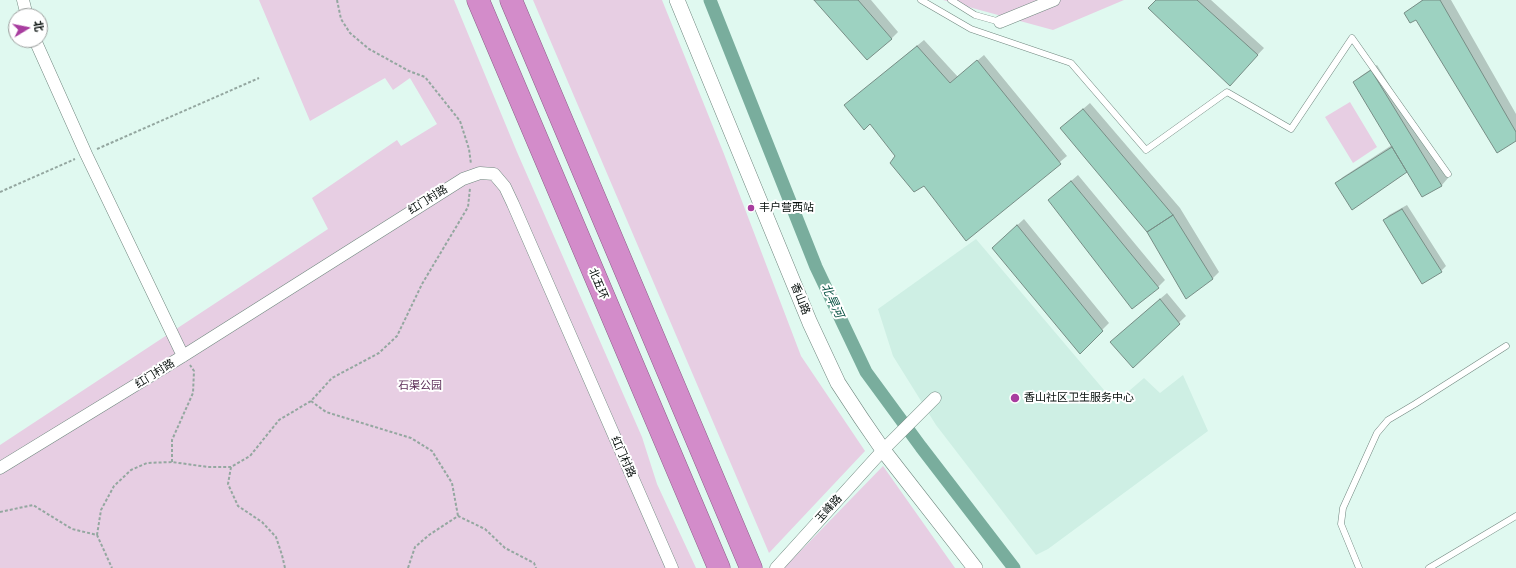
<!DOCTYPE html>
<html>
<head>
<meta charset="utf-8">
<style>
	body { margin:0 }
	#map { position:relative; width:1516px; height:568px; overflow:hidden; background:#e0f9f0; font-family:Arial,"Noto Sans SC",sans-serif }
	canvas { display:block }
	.north { position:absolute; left:8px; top:8px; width:40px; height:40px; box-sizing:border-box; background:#fff; border:1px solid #9b9f9d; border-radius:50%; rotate:80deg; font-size:11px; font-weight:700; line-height:16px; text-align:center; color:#060e0b }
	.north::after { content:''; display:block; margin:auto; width:14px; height:18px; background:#a83d9f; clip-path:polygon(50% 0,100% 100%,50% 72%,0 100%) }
</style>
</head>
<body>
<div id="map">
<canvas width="1516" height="568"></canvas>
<div class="north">北</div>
</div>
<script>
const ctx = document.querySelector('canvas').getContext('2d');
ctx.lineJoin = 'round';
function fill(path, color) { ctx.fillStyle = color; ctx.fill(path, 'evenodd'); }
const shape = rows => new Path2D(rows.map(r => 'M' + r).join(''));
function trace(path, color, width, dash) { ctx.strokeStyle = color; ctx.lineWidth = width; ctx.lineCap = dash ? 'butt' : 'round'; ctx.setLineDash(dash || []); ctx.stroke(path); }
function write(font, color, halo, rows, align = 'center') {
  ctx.font = font + ' Arial,"Noto Sans SC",sans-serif'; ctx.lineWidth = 4; ctx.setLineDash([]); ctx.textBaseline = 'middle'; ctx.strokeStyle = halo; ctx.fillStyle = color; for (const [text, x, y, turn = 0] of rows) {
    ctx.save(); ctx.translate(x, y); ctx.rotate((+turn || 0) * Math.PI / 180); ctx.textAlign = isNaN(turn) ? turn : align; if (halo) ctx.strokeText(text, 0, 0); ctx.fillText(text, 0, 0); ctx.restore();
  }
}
fill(shape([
	[976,239,1115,403,1144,378,1160,393,1183,375,1208,431,1048,549,1036,555,936,425,893,356,878,309]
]), '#ceefe4');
fill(shape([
	[259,0,454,0,517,152,642,437,657,484,696,568,0,568,0,445,328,229,312,198,397,140,401,146,437,124,410,78,393,90,385,78,310,121],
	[533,0,662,0,724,154,801,356,865,451,769,553],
	[943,0,1124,0,1053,30],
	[1350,102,1377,147,1353,163,1325,117],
	[883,466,955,568,784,568]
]), '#e7cee3');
fill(shape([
	[816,0,871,0,898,32,891,39],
	[1157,0,1211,0,1264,48,1236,78],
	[1422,0,1451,0,1516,114,1516,140,1416,18,1405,13],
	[924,40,958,77,984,55,1067,156,967,240,924,185,897,156,870,122,845,105],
	[1377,65,1448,178,1442,185,1422,196,1408,171,1336,183,1343,177,1392,145,1355,82,1361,76],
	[1090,103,1180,208,1219,272,1212,279,1148,232,1061,128],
	[1078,175,1165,280,1158,287,1056,194],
	[1407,205,1446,266,1441,271,1422,283,1384,220,1389,215],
	[1024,219,1109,323,1080,352,1000,241],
	[1167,293,1186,316,1133,366,1118,335]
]), '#0003');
trace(shape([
	[710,0,816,267,866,372,921,447,1014,568]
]), '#79ad9d', 13);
const building = shape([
	[814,0,858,0,892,39,867,60,814,0],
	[1156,0,1197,0,1258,55,1230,86,1148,8,1156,0],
	[1423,0,1440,0,1516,132,1516,141,1497,153,1416,20,1410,23,1404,13,1423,0],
	[917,46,950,83,977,60,1061,164,966,241,924,186,914,192,890,163,895,156,870,124,864,130,844,105,917,46],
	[1371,70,1442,186,1422,197,1353,82,1371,70],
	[1083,109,1173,215,1147,232,1060,128,1083,109],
	[1392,147,1407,172,1352,210,1335,183,1392,147],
	[1071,181,1159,288,1132,309,1048,200,1071,181],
	[1402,209,1442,272,1422,284,1383,220,1402,209],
	[1173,215,1213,279,1186,299,1147,232,1173,215],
	[1017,225,1103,331,1080,354,992,248,1017,225],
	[1160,299,1180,324,1133,368,1110,342,1160,299]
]);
fill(building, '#9dd2c1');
trace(building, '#778e86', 1);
const service = shape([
	[921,0,971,29,1071,63,1146,150,1227,92,1291,129,1352,38,1448,174],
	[951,0,975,15,1000,22],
	[1359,568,1341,524,1343,508,1377,433,1388,420,1415,404,1506,346],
	[1429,568,1516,516]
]);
const minor = shape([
	[23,0,27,16],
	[1000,22,1054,0],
	[35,40,86,154,183,356],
	[0,468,183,356,463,179,480,173,494,174,505,187,513,204,672,568],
	[776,568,883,450,935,398]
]);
const tertiary = shape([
	[677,0,810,323,838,383,861,418,883,450,975,568]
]);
const motorway = shape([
	[478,0,719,568],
	[511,0,751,568]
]);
trace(service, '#70877f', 7);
trace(minor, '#70877f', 13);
trace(tertiary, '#70877f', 16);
trace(motorway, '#8b6087', 23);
trace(shape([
	[337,0,341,19,350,33,369,49,409,71,425,77,460,121,469,149,471,164],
	[97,149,259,78],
	[0,192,75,159],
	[311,401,326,412,411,438,432,451,452,483,458,516],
	[172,462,172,440,193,393,194,371,190,365],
	[231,467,228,484,238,506,262,522,276,537,282,555,285,568],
	[0,512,33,505,72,529,97,535,112,568],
	[97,535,101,510,114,486,131,470,147,463,172,462,208,467,231,467,250,456,279,420,311,401,332,378,379,353,397,336,422,284,468,207,470,188],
	[408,568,415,547,429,535,458,516,485,529,505,548,534,563,536,568]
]), '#94a7a0', 2, [3, 2]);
trace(service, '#fff', 6);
trace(minor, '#fff', 12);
trace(tertiary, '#fff', 15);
trace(motorway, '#d38cca', 22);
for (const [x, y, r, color] of [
	[751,208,4,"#a83d9f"],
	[1015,398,5,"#a83d9f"]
]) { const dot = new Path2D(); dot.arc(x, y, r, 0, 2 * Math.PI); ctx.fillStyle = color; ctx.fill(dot); trace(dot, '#fff', 1.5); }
write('11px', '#060e0b', '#fff', [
	["红门村路",428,200,-32],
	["北五环",598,284,67],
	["香山路",800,299,68],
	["红门村路",155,374,-32],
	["红门村路",623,457,66],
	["玉峰路",829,509,-48]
]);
write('11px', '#060e0b', '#fff', [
	["丰户营西站",759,208],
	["香山社区卫生服务中心",1024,398]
], 'left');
write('11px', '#5d2f58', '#fff', [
	["石渠公园",420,386]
]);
write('italic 12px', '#014d3e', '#fff', [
	["北旱河",832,301,65]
]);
</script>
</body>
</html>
